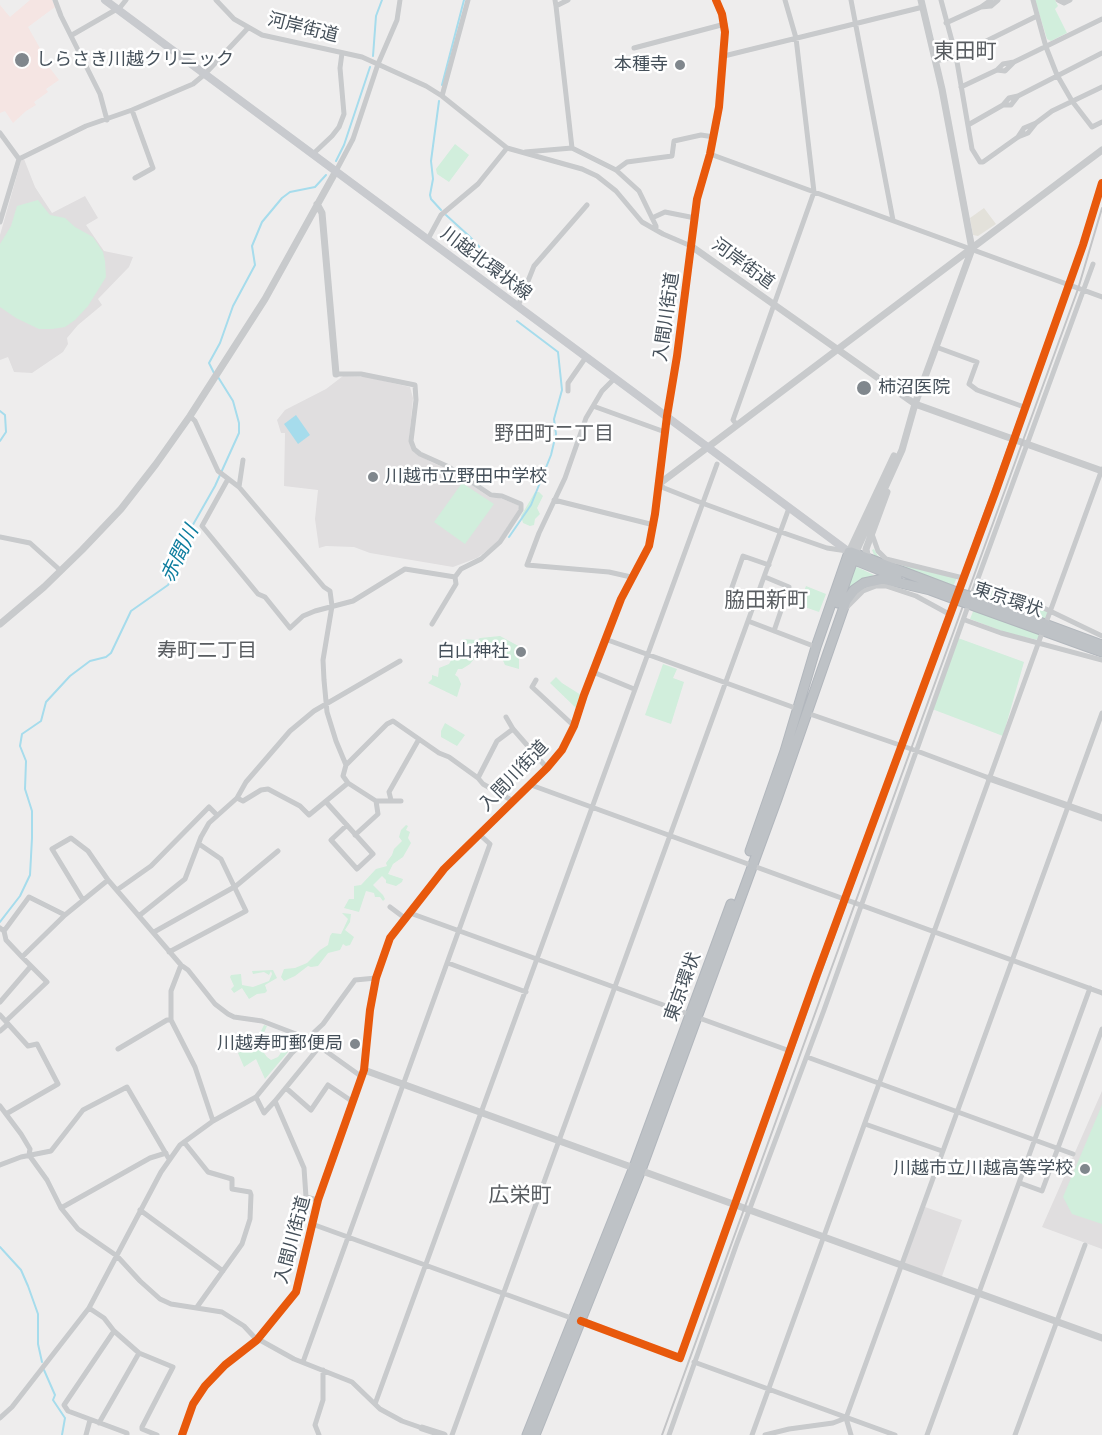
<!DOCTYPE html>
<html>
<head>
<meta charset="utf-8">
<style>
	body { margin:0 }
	canvas { display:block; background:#eeeded }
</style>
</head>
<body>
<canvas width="1102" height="1435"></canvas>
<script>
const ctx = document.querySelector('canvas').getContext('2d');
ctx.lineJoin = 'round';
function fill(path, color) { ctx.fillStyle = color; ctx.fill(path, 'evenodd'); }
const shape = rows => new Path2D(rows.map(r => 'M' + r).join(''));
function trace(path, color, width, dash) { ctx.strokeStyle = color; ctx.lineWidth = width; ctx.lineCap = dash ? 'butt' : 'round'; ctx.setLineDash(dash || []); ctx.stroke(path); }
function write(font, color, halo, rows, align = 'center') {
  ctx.font = font + ' "Open Sans","Noto Sans JP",sans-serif'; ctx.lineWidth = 5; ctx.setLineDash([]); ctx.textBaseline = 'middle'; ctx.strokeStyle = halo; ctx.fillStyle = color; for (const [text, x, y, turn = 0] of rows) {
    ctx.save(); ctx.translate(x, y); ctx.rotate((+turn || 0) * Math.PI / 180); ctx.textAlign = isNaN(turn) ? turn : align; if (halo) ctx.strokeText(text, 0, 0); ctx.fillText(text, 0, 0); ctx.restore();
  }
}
fill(shape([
	[984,208,996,224,978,236,973,235,970,218]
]), '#e3e1da');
fill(shape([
	[24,159,35,187,52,213,85,196,98,218,86,225,104,251,133,257,129,267,98,299,102,305,78,325,67,338,68,344,63,352,32,373,14,372,8,357,0,360,0,235,21,161],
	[343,376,367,377,410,387,413,398,409,440,411,448,414,452,431,462,448,469,491,498,500,498,518,505,519,509,497,543,477,558,453,567,370,553,354,547,326,546,319,548,315,519,318,490,284,486,285,433,281,433,277,420,285,410,326,389],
	[1102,1091,1102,1249,1042,1227],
	[925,1207,962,1220,941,1279,903,1265]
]), '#e0dedf');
fill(shape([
	[30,0,52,0,55,7,28,27,41,50,40,55,59,80,46,89,48,92,34,102,36,105,26,111,13,123,5,111,0,113,0,5,10,17]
]), '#f5e5e3');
fill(shape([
	[1035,0,1055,0,1058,6,1055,9,1067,33,1051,41,1047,39],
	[455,144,469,155,449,182,437,174,436,169],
	[38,200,50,215,65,218,75,227,93,237,103,252,105,261,106,277,88,306,75,320,65,327,52,329,39,329,16,318,0,307,0,244,11,226,17,206],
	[462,483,494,504,465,544,434,522],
	[535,492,539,492,543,496,537,508,540,514,535,519,534,525,530,526,523,523,521,516],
	[874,549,878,556,882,559,957,577,953,587,875,557,872,550],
	[857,567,874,575,856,583,846,593,855,568],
	[983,584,1048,612,1045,620,978,596],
	[806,586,826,594,819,612,799,605],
	[974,609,1040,633,1038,640,1007,633,970,619],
	[500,636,524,649,519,657,519,669,505,665,501,656,493,648,482,647,473,656,474,659,470,664,462,669,458,669,455,675,458,677,461,684,457,697,428,683,432,679,432,675,438,677,439,668,449,664,463,639,477,640,480,638],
	[958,638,1024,662,1003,736,932,709],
	[663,664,677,669,673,678,684,682,671,724,645,715],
	[556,677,562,683,581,695,576,708,550,683],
	[445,723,465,735,457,746,441,737,441,731],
	[406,825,408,826,406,830,410,832,408,838,411,843,403,857,393,864,388,874,403,879,402,882,396,886,386,883,386,880,382,876,373,885,383,895,385,899,383,901,380,897,375,897,374,893,366,891,359,912,344,908,349,899,354,899,354,886,361,885,376,869,387,866,386,863,392,855,394,849,402,841,399,837,401,830],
	[342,913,351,914,350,922,345,930,354,937,350,945,346,946,343,944,340,950,328,953,318,966,311,967,308,966,295,976,284,981,281,977,284,969,295,968,307,963,320,950,328,945,330,936,332,933,341,934,348,919],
	[273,970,277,978,265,985,267,991,265,993,257,994,249,999,242,988,234,993,231,989,229,991,234,986,230,977,231,975,241,974,242,985,253,987,269,981,272,974,271,971,269,975,264,972,253,974,252,971],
	[264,1025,267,1026,262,1037,256,1042,267,1057,271,1060,278,1057,284,1048,288,1052,265,1079,256,1059,244,1067,238,1053,247,1049,248,1041,260,1033],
	[1102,1105,1102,1224,1072,1214,1063,1197]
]), '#d1eedc');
fill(shape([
	[296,415,310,435,298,444,284,424]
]), '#a6dcec');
trace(shape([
	[373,56,376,16,382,0],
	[442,85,464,0],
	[439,101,431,161,433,179,430,195,431,199,441,210],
	[336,161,344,145,370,67],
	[446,215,469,236,511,280,519,294],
	[214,373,209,363,220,343,233,306,255,265,252,246,262,222,282,198,290,192,315,187,326,175],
	[0,411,5,415,6,432,0,441],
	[509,537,531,505,551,455,556,434,554,419,562,390,558,352,517,321],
	[0,922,20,896,30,875,32,838,32,811,25,789,26,761,20,746,22,734,41,721,46,702,70,676,90,661,106,657,111,653,131,611,168,585,173,576,178,551,215,486,239,433,239,423,233,401,218,377],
	[0,1247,21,1270,28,1286,38,1314,38,1344,42,1362],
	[44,1370,55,1395,53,1400,65,1418,62,1435]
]), '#a6dcec', 2);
const trunk = shape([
	[851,552,959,593],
	[851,555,857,561,897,577],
	[969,596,1102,645],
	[838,603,855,554],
	[966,603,1102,652],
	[750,851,785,751,816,647,849,552],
	[527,1435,634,1167,731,904],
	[535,1435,641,1170,777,799,846,601,854,590,864,583,883,579,930,590,957,600]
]);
trace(trunk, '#b2b7bd', 11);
trace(shape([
	[55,0,61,16,100,94,107,120],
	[216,0,234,19,262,35,362,57,426,86,442,96,507,148,582,169,597,176,616,191,642,222,663,234,691,246],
	[555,0,556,6,568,0],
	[851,0,893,220],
	[941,0,956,56,972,149,980,162,983,162,1018,137,1028,133,1036,123,1024,128,1018,137],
	[1033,0,1046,47,1057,75,1072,101,1092,127,1102,122],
	[1058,0,1064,3,1070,0],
	[981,7,991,6,998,0],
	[118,10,126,0],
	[946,23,981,7,991,0],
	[72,35,117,9],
	[634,48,725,24],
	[724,56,923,7],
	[936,61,956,56,1037,16],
	[1014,62,1102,19],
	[961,87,997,70,1003,64,1014,62,1005,71,997,70],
	[442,96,468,0],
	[1018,96,1011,105,1003,105,1009,98,1018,96,1102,53],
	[132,110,153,168,135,178],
	[1036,123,1052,111,1102,87],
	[968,125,1003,105],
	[0,133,19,159,0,222],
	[572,148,616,170,639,191,656,226,656,230],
	[525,152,572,148,556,6],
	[313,154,332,136,339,127,344,114,340,68,342,53],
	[710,154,1102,297],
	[19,159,86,126,132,110,193,84,205,74,248,28],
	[616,170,627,162,672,156,674,141,701,135,714,137],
	[336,171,353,139,378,64,397,20,400,0],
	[652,218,665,212,695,218],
	[428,239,441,215,478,184,507,148],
	[518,306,534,266,587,205],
	[936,347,977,362,969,384,977,390,1024,407],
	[336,374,361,374,415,385,416,400,411,441,414,449,420,454,449,467,491,495,502,496,521,504,521,510,500,542,481,559,461,569,455,577,456,584,432,624],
	[615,378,602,391,586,418,565,478,539,533,527,565,609,572,631,577],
	[568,391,568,383,586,357],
	[593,406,665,432],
	[190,416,195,421,218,471,239,487,324,587,330,591,332,606,323,660,324,680,327,712,336,741,346,765,343,776,348,783],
	[737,425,733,420,814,192,796,38,785,0],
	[228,479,202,526,258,594,265,597,290,628,303,616,315,611,353,601,405,569,455,577],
	[659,484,664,488,702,503,781,532,827,548,847,551],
	[239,487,243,460],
	[554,500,654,525],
	[872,534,878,551,886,559,963,578],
	[0,537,30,543,61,571],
	[765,577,789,587,774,631],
	[977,580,1025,599,1102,636],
	[959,588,1083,245,1102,183],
	[973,592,1093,264],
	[756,600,731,590,743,556,769,565],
	[845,609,863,591,876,586,886,586,916,596,949,614],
	[965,620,1001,633,1102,660],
	[1047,620,1102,469],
	[748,621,816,647],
	[605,639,798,709],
	[593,672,634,689],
	[536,680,532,687,574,726],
	[807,713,917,751,989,778],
	[506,717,513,729,547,768],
	[346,765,387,724,393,721,439,753,449,757,478,778,483,784,513,801],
	[478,778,497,741,513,729],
	[531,785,1102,993],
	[237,798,243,801,261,790,268,789,300,806,309,815,348,783,376,801,401,801],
	[391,800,389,792,419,739],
	[326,802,373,854,357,869,331,840,347,825],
	[355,835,378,814,376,801],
	[117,890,151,866,209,807,217,815],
	[83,900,52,849,71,838,88,851,108,880],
	[390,907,406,919],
	[410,913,790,1051],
	[140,915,185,879,201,837,209,823,237,798,246,782,290,731,314,711,400,661],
	[0,928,4,931,6,940,22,957,65,915,108,880,181,965,188,970,215,1004,228,1014,234,1017,262,1021,309,1039,362,1077],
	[4,931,29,897,65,915],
	[154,932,236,886,278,851],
	[169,952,246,911,221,859,199,844],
	[448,963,526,992],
	[181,965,171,991,171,1020,195,1067,213,1121],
	[0,1002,31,966],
	[0,1015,28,1046,37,1044,58,1084,6,1114],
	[6,1021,47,982,22,957],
	[0,1031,8,1024],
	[118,1049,167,1020,171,1020],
	[807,1057,1073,1154],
	[286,1088,311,1110,328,1085,353,1102],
	[256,1097,264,1113,275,1101],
	[0,1106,21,1134,30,1149,29,1155,47,1180,61,1208,78,1229,117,1256,140,1281,160,1299,171,1304,222,1312,244,1326,257,1340],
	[865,1124,942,1151],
	[184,1142,208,1172,232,1179,232,1189,250,1192,251,1195,250,1219,242,1244,197,1307],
	[0,1165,21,1157,51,1151,83,1110,127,1087,169,1159],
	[1020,1183,1042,1191,1102,1029],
	[318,1200,306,1197,304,1168,275,1101,320,1046],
	[61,1208,150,1158,166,1153],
	[140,1210,223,1271],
	[312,1224,574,1319],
	[89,1308,104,1318,114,1331,139,1353,173,1367,142,1427,142,1429,157,1435],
	[581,1321,680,1358,953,603],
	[114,1331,64,1405,68,1411,127,1433,127,1435],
	[258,1339,294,1359,352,1382,380,1409,402,1421,422,1428],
	[303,1362,490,844,479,834],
	[694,1362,895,1435],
	[375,1404,717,464],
	[0,1418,12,1407,89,1308,161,1172,180,1145,213,1121,256,1097,292,1053,323,1024,355,980,376,978],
	[99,1423,139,1353],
	[86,1435,90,1420],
	[182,1435,193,1404,205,1386,225,1365,257,1340,296,1292,318,1200,364,1070,370,1010,376,978,390,938,444,869,547,768,562,750,574,726,584,695,621,599,649,546,655,514,667,416,677,356,697,199,710,154,719,107,725,32,722,14,716,0],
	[319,1435,315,1425,323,1400,323,1370],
	[452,1435,789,508],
	[669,1435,737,1243,824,1010,967,609],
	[752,1435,1042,633],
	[765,1435,789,1429,833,1423,846,1418],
	[851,1435,846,1418,1102,713],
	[927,1435,1090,988],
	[1015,1435,1085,1245]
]), '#c8cacc', 5);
trace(shape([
	[317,204,322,213,336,374],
	[691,246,915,404,1102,471],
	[659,484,1102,150],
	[849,552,894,456],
	[855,554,902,450,915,404,972,249,942,89,921,0],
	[871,560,867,555,866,549,887,492],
	[0,624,44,587,82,550,121,509,156,464,190,416,265,299,336,171],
	[989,778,1102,818],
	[364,1070,1102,1338],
	[422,1428,444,1435]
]), '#c8cacc', 7);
trace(shape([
	[105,0,849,552]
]), '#c8cace', 8);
trace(trunk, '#bec2c6', 9);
trace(shape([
	[662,1435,1078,289,1102,208]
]), '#c3c4c6', 2);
const trunkBridge = shape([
	[959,593,969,596],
	[957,600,966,603]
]);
trace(trunkBridge, '#b2b7bd', 11, []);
trace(trunkBridge, '#bec2c6', 9);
trace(shape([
	[581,1321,680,1358,816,977,995,493,1083,245,1102,183],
	[182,1435,193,1404,205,1386,225,1365,257,1340,296,1292,318,1200,364,1070,370,1010,376,978,390,938,444,869,547,768,562,750,574,726,584,695,621,599,649,546,655,514,667,416,677,356,697,199,710,154,719,107,725,32,722,14,716,0]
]), '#e8590c', 8);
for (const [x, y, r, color] of [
	[22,60,8,"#80878d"],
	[680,65,6,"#80878d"],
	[864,388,8,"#80878d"],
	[373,477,6,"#80878d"],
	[521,652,6,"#80878d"],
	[355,1044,6,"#80878d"],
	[1085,1169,6,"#80878d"]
]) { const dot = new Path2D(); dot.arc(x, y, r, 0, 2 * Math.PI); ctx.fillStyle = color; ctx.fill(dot); trace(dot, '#fff', 2); }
write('18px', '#45505a', '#fff', [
	["河岸街道",303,28,14],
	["川越北環状線",486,264,37],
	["河岸街道",743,264,36],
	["入間川街道",667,317,-82],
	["東京環状",1008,600,19],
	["入間川街道",514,776,-46],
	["東京環状",683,987,-70],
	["入間川街道",293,1240,-75]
]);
write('18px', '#45505a', '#fff', [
	["しらさき川越クリニック",36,60,"left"],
	["本種寺",668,65],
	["柿沼医院",878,388,"left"],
	["川越市立野田中学校",385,477,"left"],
	["白山神社",509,652],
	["川越寿町郵便局",343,1044],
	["川越市立川越高等学校",1073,1169]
], 'right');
write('20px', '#595d61', '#fff', [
	["野田町二丁目",554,434],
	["寿町二丁目",207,651]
]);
write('italic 20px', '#0d7d9e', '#fff', [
	["赤間川",180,554,-64]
]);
write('21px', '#595d61', '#fff', [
	["東田町",965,52],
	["脇田新町",766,601],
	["広栄町",520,1196]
]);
</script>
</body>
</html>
